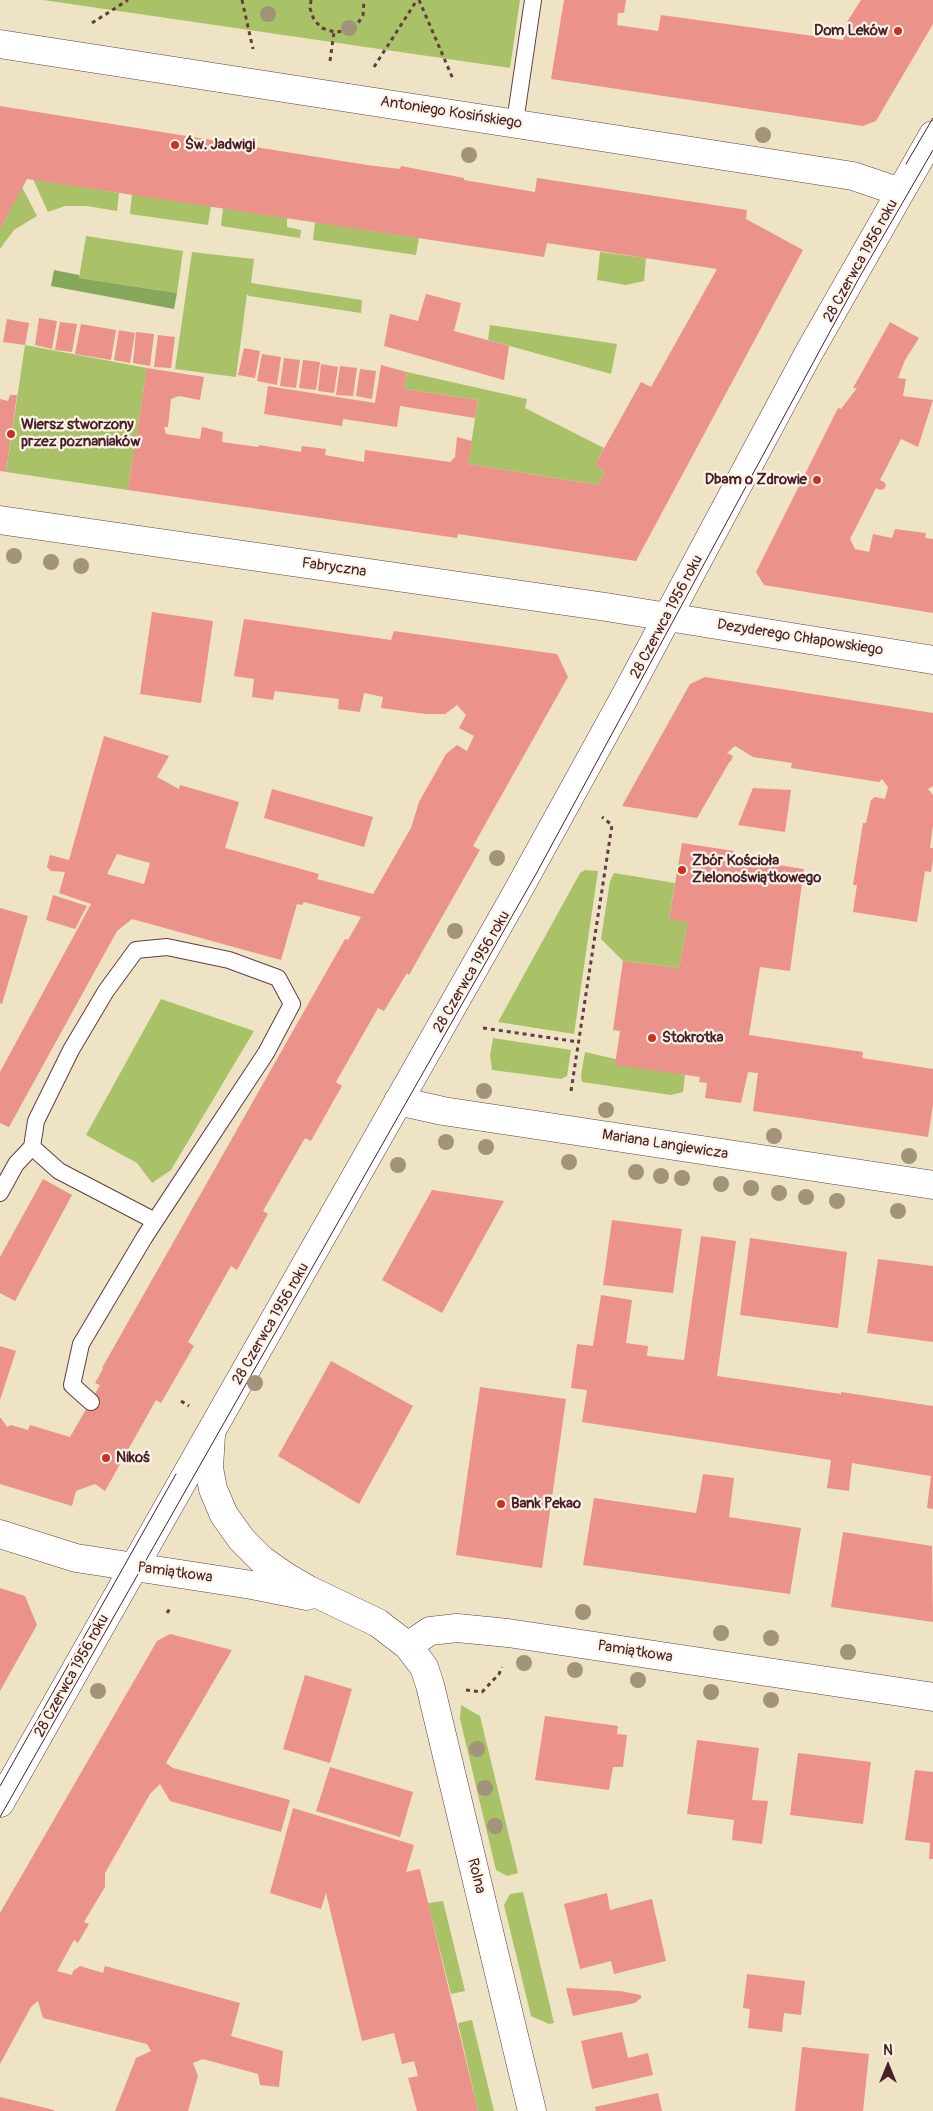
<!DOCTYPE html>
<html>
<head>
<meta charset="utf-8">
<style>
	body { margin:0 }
	#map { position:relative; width:933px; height:2111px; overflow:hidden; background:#eee4c5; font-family:Pangolin,sans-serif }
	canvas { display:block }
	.north { position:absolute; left:863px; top:2041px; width:50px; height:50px; -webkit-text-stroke:4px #fcf5e5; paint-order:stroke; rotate:0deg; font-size:14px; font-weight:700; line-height:20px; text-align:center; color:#4a1f2b }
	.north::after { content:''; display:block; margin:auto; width:18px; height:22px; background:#4a1f2b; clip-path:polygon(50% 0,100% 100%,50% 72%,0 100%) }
</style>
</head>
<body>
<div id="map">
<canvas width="933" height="2111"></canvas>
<div class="north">N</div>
</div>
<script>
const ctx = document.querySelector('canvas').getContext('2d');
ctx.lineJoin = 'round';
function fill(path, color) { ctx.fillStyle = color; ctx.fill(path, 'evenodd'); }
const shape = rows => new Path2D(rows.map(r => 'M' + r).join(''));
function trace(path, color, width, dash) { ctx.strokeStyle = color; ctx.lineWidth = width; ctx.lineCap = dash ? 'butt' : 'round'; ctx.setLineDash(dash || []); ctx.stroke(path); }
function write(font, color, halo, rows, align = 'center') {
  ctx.font = font + ' Pangolin,sans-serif'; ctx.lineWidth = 4.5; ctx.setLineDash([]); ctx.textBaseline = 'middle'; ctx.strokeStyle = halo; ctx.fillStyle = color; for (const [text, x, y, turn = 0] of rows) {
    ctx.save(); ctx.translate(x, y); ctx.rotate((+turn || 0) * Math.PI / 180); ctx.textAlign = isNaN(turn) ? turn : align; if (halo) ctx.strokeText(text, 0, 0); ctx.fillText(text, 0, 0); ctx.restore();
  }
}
fill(shape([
	[43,0,520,0,510,68],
	[33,179,119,193,117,211,87,206,65,206,48,212],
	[22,187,37,216,14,230,0,249,0,229],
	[132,194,211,206,208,225,130,214],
	[223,208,287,218,287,227,301,230,300,238,221,226],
	[315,222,419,238,416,255,313,240],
	[86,236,183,251,177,293,79,278],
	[192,252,254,259,251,283,362,300,361,313,249,296,247,294,236,377,175,369],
	[600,252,646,258,644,281,626,285,597,280],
	[490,325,617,344,611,374,488,340],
	[25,345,147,368,128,490,6,472],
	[407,372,527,399,525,408,604,448,596,463,597,467,605,471,598,485,468,464,478,400,404,389],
	[585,870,598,871,574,1034,498,1022,580,873],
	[614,873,675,883,669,918,688,922,679,968,623,961,601,939,610,881],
	[161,999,254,1031,171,1170,152,1183,137,1163,86,1135],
	[493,1038,571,1050,567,1076,561,1079,492,1070,490,1055],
	[585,1052,685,1075,683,1092,671,1095,582,1082,581,1075],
	[461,1705,480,1716,518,1873,507,1876,496,1870,460,1719],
	[523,1892,554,2023,549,2024,531,2016,504,1905,510,1894],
	[443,1901,465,1991,451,1994,428,1903],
	[472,2020,494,2111,478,2111,458,2023]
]), '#a9c268');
fill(shape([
	[54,270,79,275,79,278,177,293,174,309,51,286]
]), '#86a85c');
fill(shape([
	[564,0,626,0,624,13,618,13,617,25,658,31,661,15,843,40,847,22,861,0,933,0,933,24,876,121,863,126,551,79],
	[0,106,367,165,400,169,401,166,464,178,464,180,535,192,537,178,747,210,746,219,803,250,636,561,458,534,457,538,128,490,147,368,204,377,200,400,179,396,171,399,168,427,164,427,166,434,200,439,202,427,223,432,222,442,258,447,259,445,301,452,302,446,326,449,325,455,364,462,365,450,450,462,455,457,457,437,472,441,468,464,598,485,605,471,597,467,596,463,641,382,651,387,717,269,547,243,544,257,27,179,0,229],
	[426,294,461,303,454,331,509,346,504,380,384,346,390,314,418,321],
	[39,318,57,321,52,349,35,345],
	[7,319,29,323,25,345,3,342],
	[60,322,77,324,72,352,55,350],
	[890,322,919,338,905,360,898,378,906,379,903,396,933,400,918,447,901,439,880,480,884,482,886,485,884,489,880,490,876,488,850,539,855,549,869,552,873,534,892,538,895,529,926,533,925,538,933,539,933,613,764,585,756,572,838,408,841,409,857,388,853,388],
	[81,324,116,330,111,360,75,354],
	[119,330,135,333,130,363,114,360],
	[136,332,154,334,150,366,133,363],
	[158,335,175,337,171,368,154,367],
	[244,348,260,351,255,378,238,375],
	[262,354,281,357,277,385,257,381],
	[284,358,300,360,296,388,280,386],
	[303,360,320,362,316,390,299,388],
	[321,364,338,367,334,393,318,391],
	[381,365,407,372,404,389,478,400,475,418,400,406,397,427,343,419,342,426,264,414,268,386,375,403],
	[340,366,357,368,353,396,336,395],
	[360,369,376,371,372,399,356,396],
	[10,395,17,395,6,472,0,471,0,399,8,401],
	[152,612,213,621,201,703,140,694],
	[244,619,391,640,394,631,557,654,568,677,473,846,480,850,409,975,407,973,384,1011,378,1008,336,1082,342,1086,335,1098,311,1141,305,1138,263,1211,268,1214,237,1270,231,1266,188,1342,194,1346,161,1403,156,1400,105,1491,95,1484,76,1491,72,1506,0,1484,0,1418,1,1418,7,1427,11,1425,28,1430,30,1425,70,1437,100,1385,95,1383,103,1369,102,1368,345,939,348,940,361,917,304,902,302,905,297,904,281,960,132,919,117,931,9,1127,0,1123,0,1072,91,904,59,893,65,872,51,871,47,867,50,855,69,860,104,736,169,756,157,777,179,789,180,785,239,802,225,848,319,874,317,879,373,894,411,828,419,802,446,754,457,745,467,751,474,736,459,728,466,715,457,705,445,714,426,714,381,708,383,697,364,693,360,712,338,709,339,699,275,691,273,700,252,697,254,679,234,676],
	[117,854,150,863,144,884,107,874],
	[705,677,933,713,933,786,928,789,933,795,933,825,930,848,933,848,933,860,931,872,925,871,917,922,853,912,857,885,853,885,863,823,866,823,871,800,875,797,885,799,888,787,882,779,879,782,791,768,792,763,753,757,735,746,727,753,733,756,731,761,730,761,697,818,622,806,690,684],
	[753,788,791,790,785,832,738,825],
	[272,789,373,817,364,847,264,818],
	[682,843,734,851,733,858,804,869,790,971,760,967,749,1035,863,1052,862,1058,933,1069,933,1105,928,1137,753,1111,758,1073,748,1072,741,1103,705,1098,707,1083,699,1082,700,1077,615,1065,620,1031,613,1030,623,961,679,968,688,922,669,919],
	[53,895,87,906,75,929,46,920],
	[0,908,28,916,2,1004,0,1003],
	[43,1179,72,1195,15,1301,0,1293,0,1257],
	[432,1190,504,1201,442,1313,382,1280],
	[612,1220,682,1229,673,1293,603,1285],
	[701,1236,736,1241,717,1376,841,1394,841,1392,933,1406,933,1509,927,1508,931,1476,852,1463,849,1491,827,1488,831,1460,582,1422,587,1390,571,1388,577,1344,593,1346,601,1295,632,1300,626,1343,648,1346,647,1356,684,1360],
	[750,1238,847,1252,838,1328,740,1315],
	[878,1259,933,1266,933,1342,867,1333],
	[0,1346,16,1351,0,1400],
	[331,1361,413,1406,359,1504,278,1456],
	[480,1387,566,1399,542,1568,456,1555],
	[703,1474,734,1478,729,1517,801,1528,790,1594,583,1565,594,1498,696,1513],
	[843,1532,932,1546,933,1622,831,1607],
	[0,1588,25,1596,37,1625,0,1691],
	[170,1634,232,1650,166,1763,173,1768,290,1800,281,1832,170,1801,160,1784,150,1794,105,1873,105,1887,84,1922,89,1924,78,1943,74,1940,57,1971,72,1975,73,1971,80,1966,103,1973,105,1966,240,2003,231,2036,283,2051,279,2087,260,2085,258,2074,203,2059,193,2063,198,2076,188,2111,115,2111,136,2058,151,2051,147,2044,43,2018,38,2001,31,2007,0,2064,0,1913,157,1641],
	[305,1675,352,1689,330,1763,283,1749],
	[545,1716,618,1726,617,1734,627,1735,623,1767,613,1767,609,1790,535,1780],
	[697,1740,759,1748,752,1800,768,1801,762,1844,732,1840,734,1820,687,1814],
	[798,1753,871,1762,863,1824,790,1815],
	[330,1767,413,1792,400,1837,316,1811],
	[915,1770,933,1772,933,1859,929,1859,930,1843,905,1840],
	[293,1808,414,1845,406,1872,420,1869,478,2111,417,2111,408,2078,418,2076,414,2061,402,2064,394,2033,362,2041,326,1893,321,1909,270,1893],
	[607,1893,610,1910,652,1899,666,1961,614,1974,611,1961,580,1969,564,1904],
	[747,1974,805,1981,801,2015,784,2013,782,2032,748,2028,750,2009,743,2008],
	[566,1988,620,1991,641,1995,641,1998,635,2003,573,2016],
	[622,2032,628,2058,648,2053,653,2075,592,2089,581,2041],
	[802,2047,869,2054,863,2111,795,2111],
	[658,2093,662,2111,596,2111,595,2107],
	[0,2097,54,2110,54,2111,0,2111]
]), '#eb928b');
const lane = shape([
	[515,122,533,0],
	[0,1193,16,1164,32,1147],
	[91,1402,72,1385,81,1344,144,1238,155,1221,266,1053,292,1004,278,978,229,960,167,947,136,950,106,991,71,1050,36,1121,32,1147,59,1171,155,1221]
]);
const street = shape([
	[0,44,853,176,900,192],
	[0,520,606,607,933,660],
	[398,1101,443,1111,933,1185],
	[211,1435,209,1468,213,1489,224,1515,242,1540,262,1560,285,1576,309,1590,378,1623,408,1646,424,1667,430,1685,532,2111],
	[0,1534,76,1558,252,1585,307,1596],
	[408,1646,430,1631,457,1628,508,1633,933,1697],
	[0,1803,515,896,623,700,807,356,933,135]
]);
trace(lane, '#633d42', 18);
trace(street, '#633d42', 29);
trace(shape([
	[242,0,253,49],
	[311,0,310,8,314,20,322,28,334,32,346,31,357,25,363,15,364,0],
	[419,0,453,79],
	[92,23,128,0],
	[330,61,334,32],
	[374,67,417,0],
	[483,1028,579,1042],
	[571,1091,612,825,602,817],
	[181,1401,189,1406],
	[167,1613,171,1607],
	[466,1690,482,1692,499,1674,502,1667]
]), '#633d42', 3, [4, 4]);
trace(lane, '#fff', 16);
trace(street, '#fff', 28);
trace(shape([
	[906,164,933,118],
	[0,1786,176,1474],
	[0,1817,536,874,859,278,933,150]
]), '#4a1f2b', 1);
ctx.fillStyle = '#a3937a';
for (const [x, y] of [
	[268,14],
	[349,28],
	[763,135],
	[469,155],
	[14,556],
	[51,562],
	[81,566],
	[497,858],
	[455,931],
	[484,1091],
	[606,1110],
	[774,1136],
	[446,1142],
	[486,1147],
	[909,1156],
	[569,1162],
	[398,1165],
	[636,1172],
	[661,1176],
	[682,1178],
	[721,1184],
	[751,1188],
	[779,1193],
	[806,1197],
	[837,1201],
	[898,1211],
	[255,1383],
	[583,1612],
	[721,1633],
	[771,1638],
	[848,1652],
	[524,1663],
	[575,1670],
	[638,1680],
	[98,1691],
	[711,1692],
	[771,1700],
	[477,1749],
	[485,1788],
	[495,1826]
]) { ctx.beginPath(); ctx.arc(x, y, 8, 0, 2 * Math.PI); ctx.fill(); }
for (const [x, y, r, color] of [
	[898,31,5,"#c8321e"],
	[175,145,5,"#c8321e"],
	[11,434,5,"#c8321e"],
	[817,480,5,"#c8321e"],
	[682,870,5,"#c8321e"],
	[652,1038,5,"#c8321e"],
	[106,1458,5,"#c8321e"],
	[501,1504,5,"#c8321e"]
]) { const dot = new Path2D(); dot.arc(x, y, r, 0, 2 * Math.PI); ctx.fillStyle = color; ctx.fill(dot); trace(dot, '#fcf5e5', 2); }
write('bold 15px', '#4a1f2b', '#fcf5e5', [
	["Dom Leków",888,31,"right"],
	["Św. Jadwigi",185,145],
	["Wiersz stworzony",21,425],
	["przez poznaniaków",21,442],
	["Dbam o Zdrowie",807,480,"right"],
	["Zbór Kościoła",692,861],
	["Zielonoświątkowego",692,878],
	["Stokrotka",662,1038],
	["Nikoś",116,1458],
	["Bank Pekao",511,1504]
], 'left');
write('15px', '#4a1f2b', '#fcf5e5', [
	["Antoniego Kosińskiego",451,113,9],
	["28 Czerwca 1956 roku",861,261,-61],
	["Fabryczna",334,568,8],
	["28 Czerwca 1956 roku",667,617,-62],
	["Dezyderego Chłapowskiego",800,638,9],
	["28 Czerwca 1956 roku",472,972,-60],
	["Mariana Langiewicza",665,1145,9],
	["28 Czerwca 1956 roku",271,1324,-60],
	["Pamiątkowa",175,1573,8],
	["Pamiątkowa",635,1652,9],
	["28 Czerwca 1956 roku",72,1676,-61],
	["Rolna",476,1876,76]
]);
</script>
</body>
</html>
